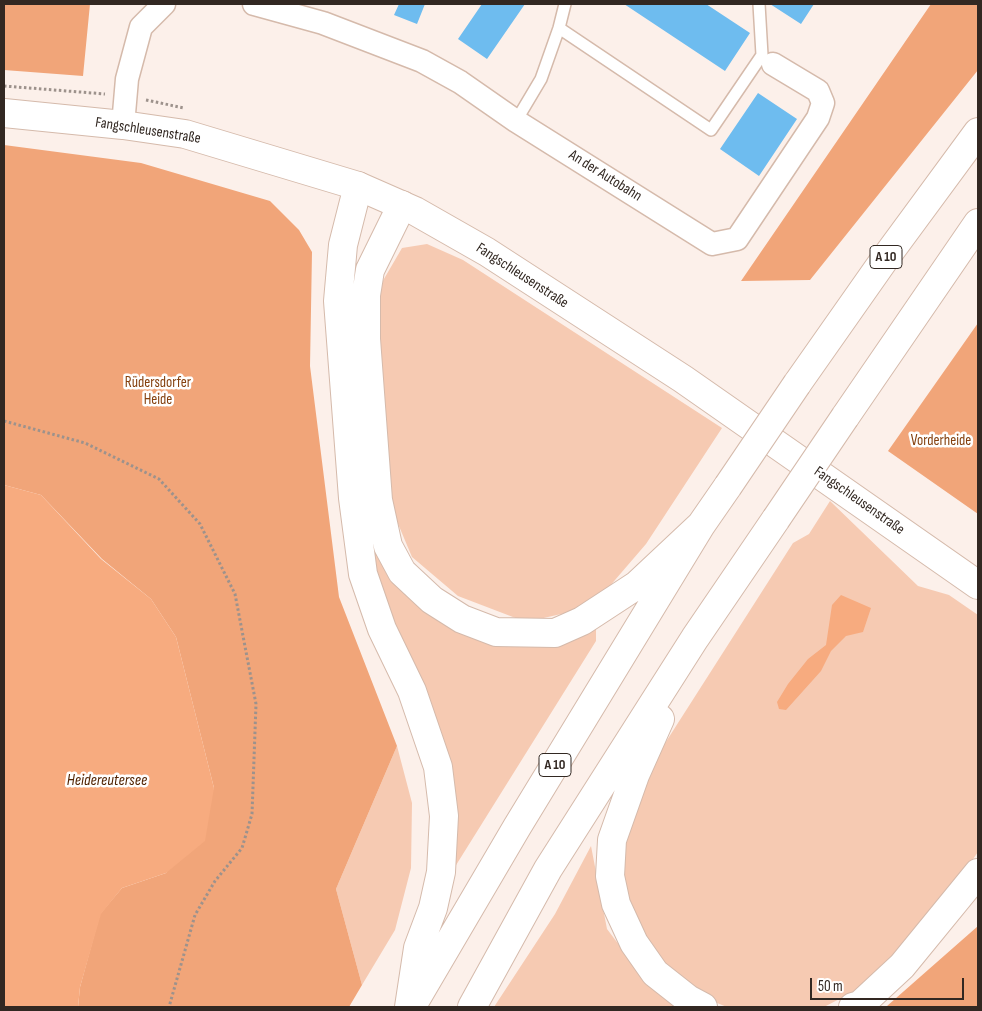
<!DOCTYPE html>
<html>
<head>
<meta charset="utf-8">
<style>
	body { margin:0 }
	#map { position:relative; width:982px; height:1011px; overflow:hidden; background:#fcf0ea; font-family:"Sofia Sans Condensed",sans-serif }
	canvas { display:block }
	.frame { position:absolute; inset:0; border:5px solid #322822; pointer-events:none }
	.scale { position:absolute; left:810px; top:978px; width:154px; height:22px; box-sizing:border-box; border:2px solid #322822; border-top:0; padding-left:6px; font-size:15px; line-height:18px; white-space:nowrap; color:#322822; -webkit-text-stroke:4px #fff; paint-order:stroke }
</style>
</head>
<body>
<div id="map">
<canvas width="982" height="1011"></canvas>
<div class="frame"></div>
<div class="scale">50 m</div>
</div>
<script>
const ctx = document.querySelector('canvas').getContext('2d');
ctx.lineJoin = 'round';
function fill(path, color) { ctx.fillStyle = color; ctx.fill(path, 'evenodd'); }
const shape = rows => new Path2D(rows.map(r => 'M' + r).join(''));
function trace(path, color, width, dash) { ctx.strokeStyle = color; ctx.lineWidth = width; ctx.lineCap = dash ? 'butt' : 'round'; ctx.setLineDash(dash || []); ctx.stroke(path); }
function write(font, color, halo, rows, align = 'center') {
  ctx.font = font + ' "Sofia Sans Condensed",sans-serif'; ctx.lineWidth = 5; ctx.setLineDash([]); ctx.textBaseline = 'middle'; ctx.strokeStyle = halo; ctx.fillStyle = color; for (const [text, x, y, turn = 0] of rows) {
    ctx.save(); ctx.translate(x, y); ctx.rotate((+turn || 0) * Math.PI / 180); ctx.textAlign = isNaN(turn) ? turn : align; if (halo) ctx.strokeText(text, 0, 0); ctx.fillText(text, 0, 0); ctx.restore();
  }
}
fill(shape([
	[427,244,463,260,722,428,646,544,609,587,570,612,526,622,458,596,412,557,388,500,377,324,381,284,402,248],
	[366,500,459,629,596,627,596,641,448,878,451,812,375,574],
	[830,501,918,586,949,595,978,615,978,852,929,921,874,981,824,1007,727,1007,702,997,656,964,626,902,620,850,639,784,793,543,809,534],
	[397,746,412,803,411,868,395,930,362,985,336,889],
	[591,846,607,929,644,978,686,1007,494,1007,555,914]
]), '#f6cab2');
fill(shape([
	[4,4,90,4,83,76,4,70],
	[931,4,978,4,978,70,810,280,741,281],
	[4,145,141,163,270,201,299,230,312,252,310,366,339,597,397,746,336,889,362,985,349,1007,78,1007,80,987,100,914,122,888,166,873,214,788,176,637,151,599,102,559,41,495,4,485],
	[978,323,978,514,888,451],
	[978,926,978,1007,886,1007,887,1006]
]), '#f1a579');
fill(shape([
	[4,485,41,495,101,559,151,599,176,637,214,788,205,841,166,873,122,888,101,914,80,987,78,1007,4,1007],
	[841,595,871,608,863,632,846,636,831,651,821,671,786,710,779,709,777,702,788,684,808,659,826,645,832,605]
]), '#f7ab7f');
fill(shape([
	[399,4,425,4,417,24,394,15],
	[482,4,525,4,487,59,458,39],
	[624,4,706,4,750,33,725,71],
	[770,4,814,4,801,24],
	[758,93,797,119,759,176,720,149]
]), '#6ebcef');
const service = shape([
	[559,28,711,130,762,55,759,4],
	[516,121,541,79,559,28,565,4]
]);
const minor = shape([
	[254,4,323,23,422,61,460,82,516,121,712,244,737,239,818,118,823,103,818,91,773,64],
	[123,125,127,79,141,27,164,4]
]);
const secondary = shape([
	[4,113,123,125,185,134,358,186,415,211,487,252,683,379,978,585]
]);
const motorway = shape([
	[358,186,343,245,338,301,353,498,363,574,382,629,412,691,438,767,444,816,441,872,433,908,418,948,409,1007],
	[402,205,370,270,366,295,366,339,378,500,388,546,402,572,432,600,462,619,496,632,555,633,582,621,637,585,701,525],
	[797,384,889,253,978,132],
	[845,417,978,223],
	[660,719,635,775,612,840,610,876,616,904,634,943,655,973,688,999,703,1007],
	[416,999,517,827,701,525,728,486],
	[472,1007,548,869,695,638,776,519],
	[853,1007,860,1005,902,966,978,873]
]);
trace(service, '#d5baab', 14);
trace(minor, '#d5baab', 25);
trace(secondary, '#d5baab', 30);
trace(motorway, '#d5baab', 30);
trace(shape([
	[4,86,105,94],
	[146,100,184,108],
	[4,421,85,443,159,479,200,524,235,594,256,704,252,814,242,848,215,881,195,915,169,1007]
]), '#9d928c', 3, [2.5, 2.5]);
trace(service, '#fff', 11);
trace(minor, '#fff', 22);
trace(secondary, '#fff', 28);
trace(motorway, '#fff', 28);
const motorwayBridge = shape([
	[728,486,797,384],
	[776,519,845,417]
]);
trace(motorwayBridge, '#d5baab', 30, []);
trace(motorwayBridge, '#fff', 28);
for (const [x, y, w] of [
	[886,257,32],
	[555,765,32]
]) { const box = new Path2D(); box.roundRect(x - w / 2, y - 11.5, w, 23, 4); ctx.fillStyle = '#fff'; ctx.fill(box); trace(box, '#322822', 1); }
write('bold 14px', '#322822', null, [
	["A 10",886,257],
	["A 10",555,765]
]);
write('15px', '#322822', '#fff', [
	["Fangschleusenstraße",148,131,9],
	["An der Autobahn",605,176,32],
	["Fangschleusenstraße",522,276,33],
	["Fangschleusenstraße",859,501,35]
]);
write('15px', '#85410f', '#fff', [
	["Rüdersdorfer",158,383],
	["Heide",158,400],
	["Vorderheide",941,441]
]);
write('italic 16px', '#502200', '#fff', [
	["Heidereutersee",107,781]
]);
</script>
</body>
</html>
